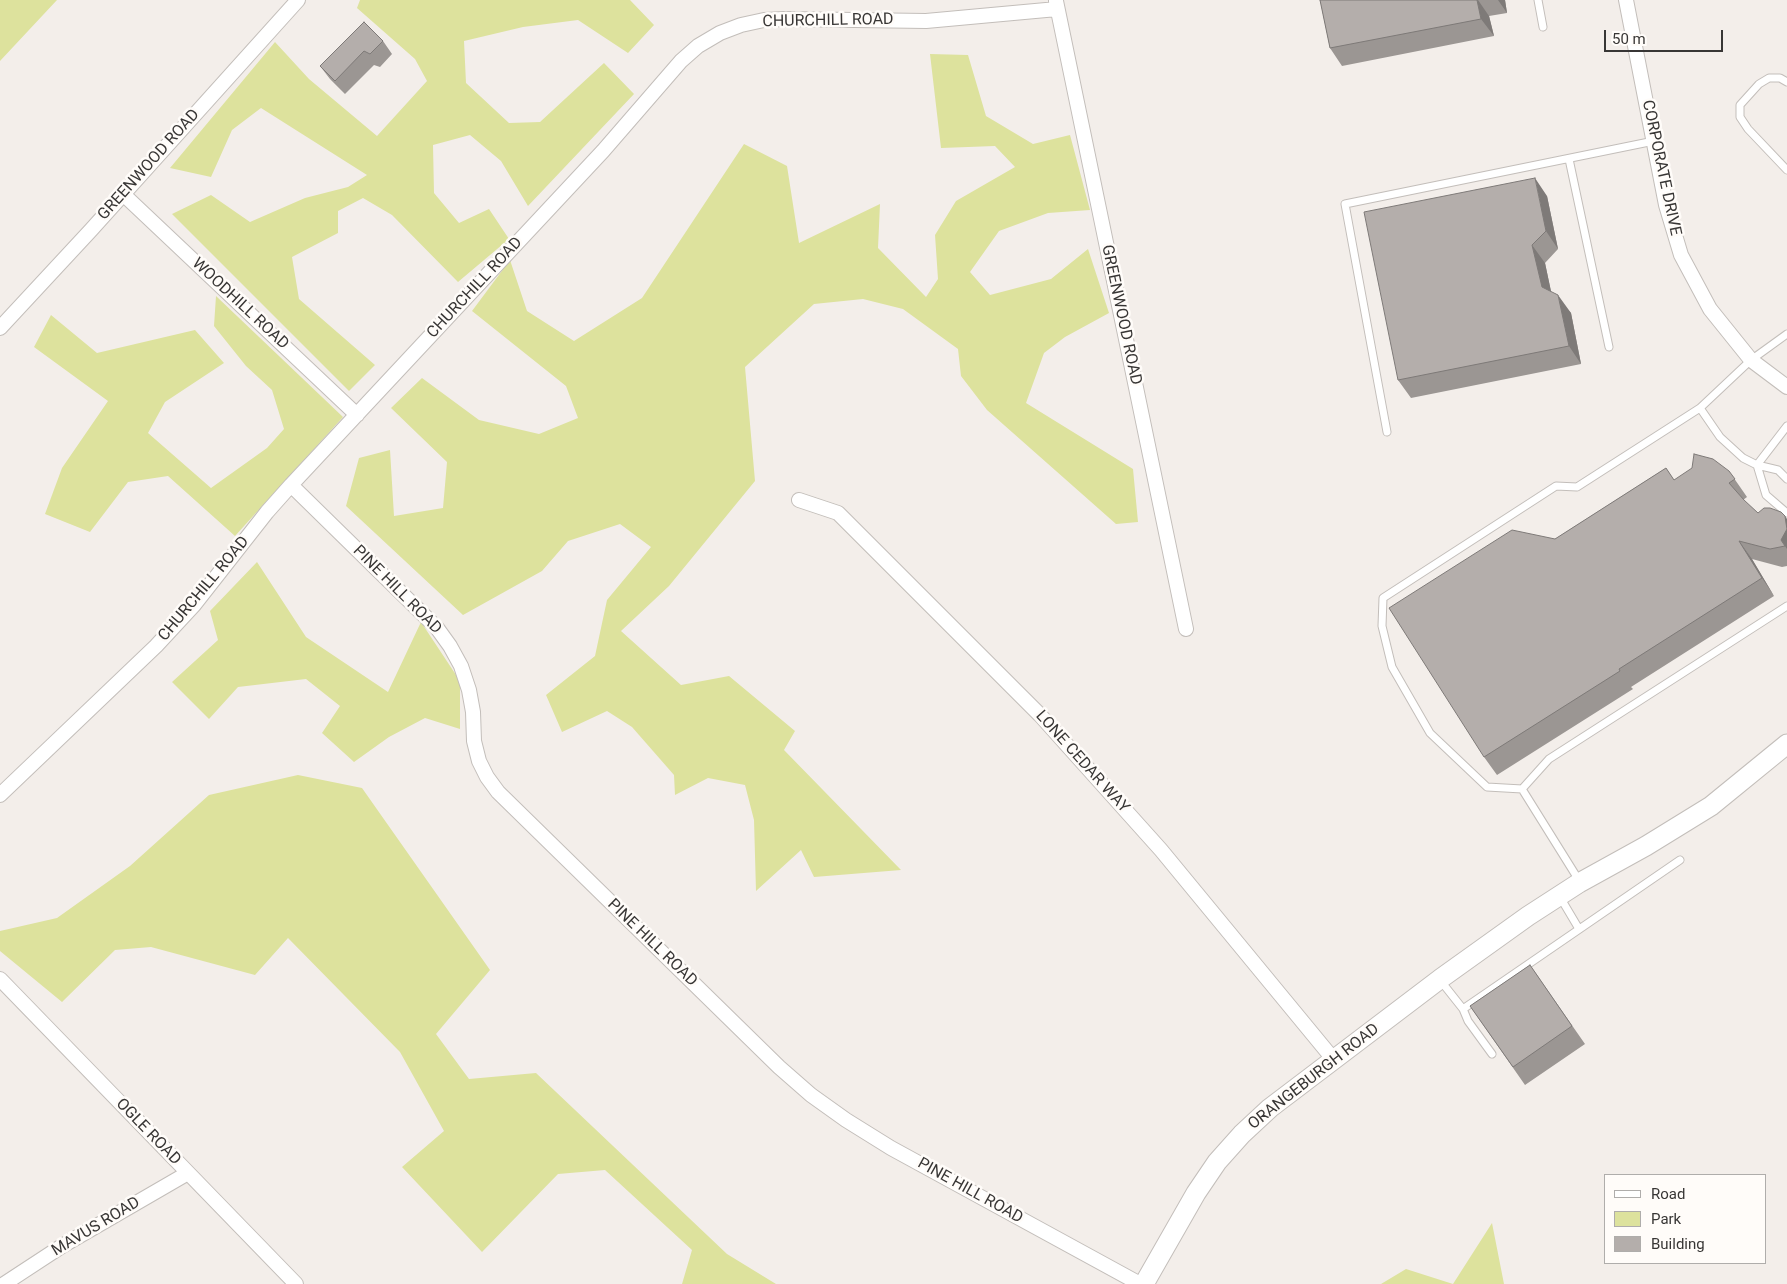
<!DOCTYPE html>
<html>
<head>
<meta charset="utf-8">
<style>
	body { margin:0 }
	#map { position:relative; width:1787px; height:1284px; overflow:hidden; background:#f3eeea; font-family:Roboto,sans-serif }
	canvas { display:block }
	.legend { position:absolute; left:1604px; top:1174px; width:162px; height:90px; box-sizing:border-box; background:#fffcf9; border:1px solid #afadab; margin:0; padding:6px 9px; list-style:none; font-size:15px; color:#383635 }
	.legend li { display:flex; align-items:center; gap:10px; height:25px }
	.legend b { width:25px; border:1px solid #afadab }
	.scale { position:absolute; left:1604px; top:30px; width:119px; height:22px; box-sizing:border-box; border:2px solid #383635; border-top:0; padding-left:6px; font-size:15px; line-height:18px; white-space:nowrap; color:#383635; -webkit-text-stroke:4px #fffcf9; paint-order:stroke }
</style>
</head>
<body>
<div id="map">
<canvas width="1787" height="1284"></canvas>
<ul class="legend">
<li><b style="height:6px;background:#fff"></b>Road</li>
<li><b style="height:14px;background:#dde29d"></b>Park</li>
<li><b style="height:14px;background:#b4aeab"></b>Building</li>
</ul>
<div class="scale">50 m</div>
</div>
<script>
const ctx = document.querySelector('canvas').getContext('2d');
ctx.lineJoin = 'round';
function fill(path, color) { ctx.fillStyle = color; ctx.fill(path, 'evenodd'); }
const shape = rows => new Path2D(rows.map(r => 'M' + r).join(''));
function trace(path, color, width, dash) { ctx.strokeStyle = color; ctx.lineWidth = width; ctx.lineCap = dash ? 'butt' : 'round'; ctx.setLineDash(dash || []); ctx.stroke(path); }
function write(font, color, halo, rows, align = 'center') {
  ctx.font = font + ' Roboto,sans-serif'; ctx.lineWidth = 5; ctx.setLineDash([]); ctx.textBaseline = 'middle'; ctx.strokeStyle = halo; ctx.fillStyle = color; for (const [text, x, y, turn = 0] of rows) {
    ctx.save(); ctx.translate(x, y); ctx.rotate((+turn || 0) * Math.PI / 180); ctx.textAlign = isNaN(turn) ? turn : align; if (halo) ctx.strokeText(text, 0, 0); ctx.fillText(text, 0, 0); ctx.restore();
  }
}
fill(shape([
	[0,0,57,0,0,61],
	[360,0,630,0,654,25,628,53,578,20,523,27,464,41,466,83,509,123,540,122,604,63,634,94,528,206,501,161,470,135,433,145,434,193,459,223,489,209,509,239,458,282,392,215,363,198,338,211,338,233,292,257,299,299,375,365,349,391,172,214,211,195,250,222,305,198,348,187,367,175,261,108,232,130,211,177,170,168,275,42,309,79,377,136,427,81,415,59,357,8],
	[930,54,968,55,986,116,1033,144,1070,135,1090,210,1048,213,999,231,970,272,990,295,1051,279,1088,249,1109,313,1065,337,1044,353,1026,403,1133,469,1138,522,1116,524,987,410,961,376,958,349,903,309,863,299,814,304,745,367,755,481,669,586,621,631,681,685,729,676,795,731,784,750,901,870,814,877,801,850,756,891,754,820,745,785,708,778,675,795,674,775,632,727,607,711,562,732,546,695,595,656,607,600,651,547,620,524,568,541,542,571,463,615,346,506,359,458,390,450,394,516,443,508,447,462,391,408,422,378,479,420,539,434,578,418,566,386,472,311,510,260,527,311,574,341,642,298,744,144,787,166,799,243,880,204,878,248,926,297,938,279,935,235,956,201,1015,167,995,146,941,148],
	[216,296,343,417,235,536,168,476,128,482,90,532,45,514,62,468,108,401,34,347,51,315,97,353,195,330,224,363,165,402,148,433,211,488,267,448,284,429,272,390,246,366,214,326],
	[257,562,306,637,388,692,421,622,460,681,460,729,425,718,389,737,354,762,322,733,340,706,306,679,238,687,209,719,172,682,218,640,210,611],
	[298,775,362,788,490,970,436,1034,469,1079,536,1073,727,1254,776,1284,682,1284,692,1250,605,1170,558,1174,482,1252,402,1167,444,1131,400,1052,288,938,255,975,151,947,115,950,62,1002,0,951,0,931,57,918,130,866,209,795],
	[1492,1223,1504,1284,1381,1284,1406,1269,1453,1284]
]), '#dde29d');
const lane = shape([
	[1538,0,1543,27],
	[1787,82,1780,78,1769,78,1759,84,1740,105,1740,117,1748,129,1787,170],
	[1569,159,1609,347],
	[1700,408,1720,437,1743,458,1757,465,1766,495,1787,513],
	[1787,426,1757,465,1778,470,1787,479],
	[1387,432,1345,204,1654,141],
	[1522,789,1487,787,1430,733,1392,667,1382,626,1383,598,1556,486,1577,487,1700,408,1751,360,1787,334],
	[1522,789,1549,759,1787,606],
	[1522,789,1580,882],
	[1560,897,1579,929],
	[1440,980,1463,1009],
	[1492,1054,1468,1021,1463,1009,1680,860]
]);
const street = shape([
	[1626,0,1666,205,1681,255,1710,309,1751,360,1787,387],
	[1056,1,1186,629],
	[123,194,357,415],
	[0,328,91,230,298,0],
	[291,485,437,628,450,646,461,666,469,690,473,712,474,741,479,761,487,777,498,792,779,1067,811,1095,846,1120,891,1148,1140,1284],
	[799,500,838,513,1040,715,1161,850,1334,1060],
	[0,795,156,646,194,605,267,512,291,485,603,151,681,61,698,46,720,33,741,25,764,20,784,19,926,21,1057,9],
	[0,979,296,1284],
	[4,1284,62,1246,188,1173]
]);
const secondary = shape([
	[1144,1284,1196,1193,1217,1162,1242,1134,1270,1108,1440,979,1528,916,1579,883,1646,846,1711,806,1787,744]
]);
trace(lane, '#c3beba', 9);
trace(street, '#c3beba', 16);
trace(secondary, '#c3beba', 21);
trace(lane, '#fff', 7);
trace(street, '#fff', 14);
trace(secondary, '#fff', 19);
fill(shape([
	[1320,0,1505,0,1507,13,1489,16,1494,36,1342,66,1330,48],
	[383,41,392,54,380,67,374,65,345,94,330,79,320,66],
	[1547,196,1558,249,1545,263,1551,292,1571,313,1581,364,1411,398,1398,380],
	[1666,468,1674,480,1729,471,1747,497,1743,500,1758,513,1787,519,1787,566,1782,567,1752,559,1774,596,1631,687,1633,689,1497,775,1484,757,1555,539],
	[1530,965,1585,1044,1525,1085,1470,1006]
]), '#9b9693');
fill(shape([
	[1477,0,1478,0,1489,16,1494,36,1481,19],
	[1498,0,1505,0,1507,13],
	[1535,178,1547,196,1558,249,1546,231],
	[1532,245,1545,263,1554,305,1542,287],
	[1558,295,1571,313,1581,364,1569,346],
	[1785,516,1787,519,1787,549,1781,540],
	[1739,541,1752,559,1774,596,1762,578]
]), '#7e7a78');
const building = shape([
	[1320,0,1477,0,1481,19,1330,48,1320,0],
	[364,22,383,41,370,54,364,51,335,81,320,66,364,22],
	[1535,178,1546,231,1532,245,1542,287,1558,295,1569,346,1398,380,1364,212,1535,178],
	[1694,454,1713,459,1729,471,1735,479,1729,483,1744,500,1758,513,1764,508,1770,508,1781,512,1785,516,1786,523,1787,529,1781,540,1785,546,1770,549,1739,541,1762,578,1619,669,1620,671,1484,757,1389,608,1512,530,1555,539,1666,468,1674,480,1692,468,1694,454],
	[1530,965,1572,1026,1513,1067,1470,1006,1530,965]
]);
fill(building, '#b4aeab');
trace(building, '#7e7a78', 1);
write('16px', '#383635', '#fffcf9', [
	["CHURCHILL ROAD",828,21,-1],
	["GREENWOOD ROAD",149,165,-48],
	["CORPORATE DRIVE",1661,168,78],
	["CHURCHILL ROAD",475,288,-47],
	["WOODHILL ROAD",240,304,43],
	["GREENWOOD ROAD",1121,315,78],
	["CHURCHILL ROAD",204,589,-50],
	["PINE HILL ROAD",397,590,45],
	["LONE CEDAR WAY",1082,762,48],
	["PINE HILL ROAD",652,943,44],
	["ORANGEBURGH ROAD",1314,1077,-38],
	["OGLE ROAD",148,1132,46],
	["PINE HILL ROAD",970,1191,29],
	["MAVUS ROAD",96,1227,-31]
]);
</script>
</body>
</html>
